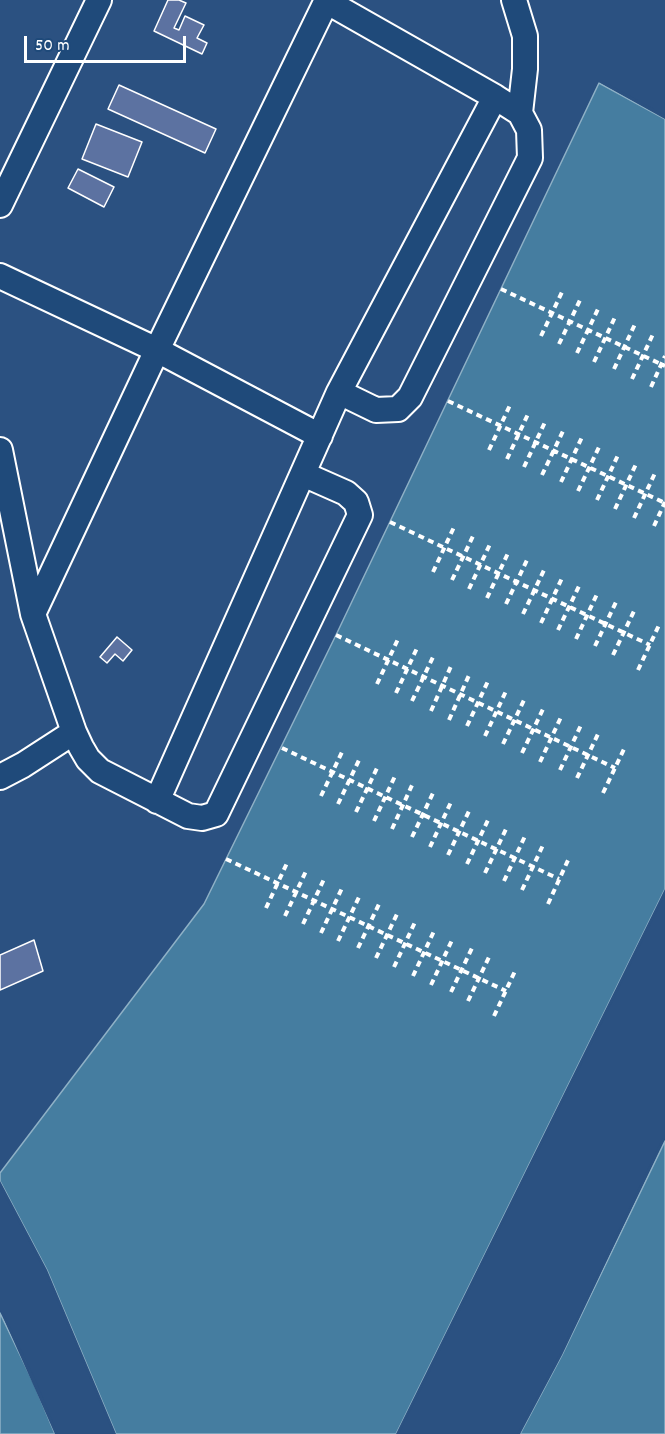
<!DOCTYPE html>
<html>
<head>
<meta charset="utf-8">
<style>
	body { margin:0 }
	#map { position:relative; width:665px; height:1434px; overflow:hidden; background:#2b5181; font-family:Dekko,sans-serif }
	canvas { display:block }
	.scale { position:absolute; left:24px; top:36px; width:162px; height:27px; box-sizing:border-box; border:3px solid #fff; border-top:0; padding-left:8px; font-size:18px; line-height:21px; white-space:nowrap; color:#fff; -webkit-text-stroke:4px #1f4a7a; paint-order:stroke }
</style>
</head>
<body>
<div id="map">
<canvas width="665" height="1434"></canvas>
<div class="scale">50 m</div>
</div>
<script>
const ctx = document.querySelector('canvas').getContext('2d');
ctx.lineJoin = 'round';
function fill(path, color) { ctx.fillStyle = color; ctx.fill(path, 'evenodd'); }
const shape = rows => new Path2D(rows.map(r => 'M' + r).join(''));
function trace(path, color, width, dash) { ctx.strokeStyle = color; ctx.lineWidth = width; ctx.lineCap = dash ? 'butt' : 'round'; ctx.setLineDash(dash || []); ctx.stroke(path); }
const water = shape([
	[599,83,665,119,665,889,396,1434,116,1434,47,1270,0,1181,0,1173,204,904,336,635,599,83],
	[665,1141,665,1434,520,1434,562,1355,665,1141],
	[0,1313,34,1384,55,1434,0,1434,0,1313]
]);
fill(water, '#457da0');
trace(water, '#8fb1c6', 1.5);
fill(shape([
	[601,80,665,115,665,119,597,81],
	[665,889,665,895,399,1434,396,1434],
	[665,1138,562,1355,520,1434,517,1434,560,1353,662,1139],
	[0,1181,47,1270,116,1434,113,1434,45,1272,0,1187],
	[0,1310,3,1312,37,1383,58,1434,55,1434]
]), '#2b5181');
const building = shape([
	[168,0,179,0,186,3,174,28,179,30,185,16,204,25,197,38,207,43,202,54,154,31,168,0],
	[119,85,216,129,205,153,108,109,119,85],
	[96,124,142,142,128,177,82,159,96,124],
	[78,169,114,187,104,207,68,188,78,169],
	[117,637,132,650,123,661,115,654,107,663,100,657,117,637],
	[34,940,43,971,0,990,0,955,34,940]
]);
fill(building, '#5c72a1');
trace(building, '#fff', 1.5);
const minor = shape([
	[514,0,525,36,525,69,520,113],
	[326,1,495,97,520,113,529,130,530,158,410,397,398,409,376,410,339,392],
	[0,205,99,0],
	[0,276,157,350,320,436],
	[0,450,33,614,74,732,81,747,88,759,100,771,188,816,202,818,216,814,360,515,356,502,346,493,303,474],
	[33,614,157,350,327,0],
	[0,777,23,765,74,732],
	[157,801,339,392,495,97]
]);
trace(minor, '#fff', 28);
trace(shape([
	[501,289,665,366],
	[541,336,563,290],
	[559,344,581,298],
	[577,353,599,307],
	[594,362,616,315],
	[614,369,636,322],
	[632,379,654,332],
	[651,387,665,356],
	[448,401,665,503],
	[489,450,511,403],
	[507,459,529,412],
	[524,467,546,420],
	[542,475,564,429],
	[561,482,583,435],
	[578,491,600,445],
	[597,500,619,453],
	[615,509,637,462],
	[634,518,656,471],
	[390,522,650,645],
	[654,526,665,502],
	[433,572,455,525],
	[452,580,474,534],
	[469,589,491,542],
	[487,598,509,551],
	[506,604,528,558],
	[523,614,545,568],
	[541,623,563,576],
	[558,630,580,584],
	[336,635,615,768],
	[576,639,598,592],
	[595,646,617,600],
	[613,655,635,609],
	[638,670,660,623],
	[377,684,399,637],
	[396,693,418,646],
	[412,701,434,655],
	[431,711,452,664],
	[449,720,470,673],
	[467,726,489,679],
	[485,736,507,689],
	[503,744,525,698],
	[282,748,559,879],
	[522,753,544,707],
	[540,762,562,715],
	[560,770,582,723],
	[577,778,599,732],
	[603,793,625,747],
	[321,796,343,750],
	[338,804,360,758],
	[356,812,378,766],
	[374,821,396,774],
	[392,829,413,783],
	[412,837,434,791],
	[430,847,452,800],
	[448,855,470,809],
	[226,859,506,991],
	[467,864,489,818],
	[485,873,507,827],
	[504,881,526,834],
	[522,890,544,843],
	[548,904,569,858],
	[266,908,288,861],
	[285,916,307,869],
	[303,924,325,877],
	[321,933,343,886],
	[338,941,360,895],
	[358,948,380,902],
	[376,958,398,912],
	[394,967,416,920],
	[413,976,435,929],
	[431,985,453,938],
	[451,992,473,946],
	[468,1001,490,955],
	[494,1016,516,969]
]), '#fff', 4, [6, 4.5]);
trace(minor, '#1f4a7a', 24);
</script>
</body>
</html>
